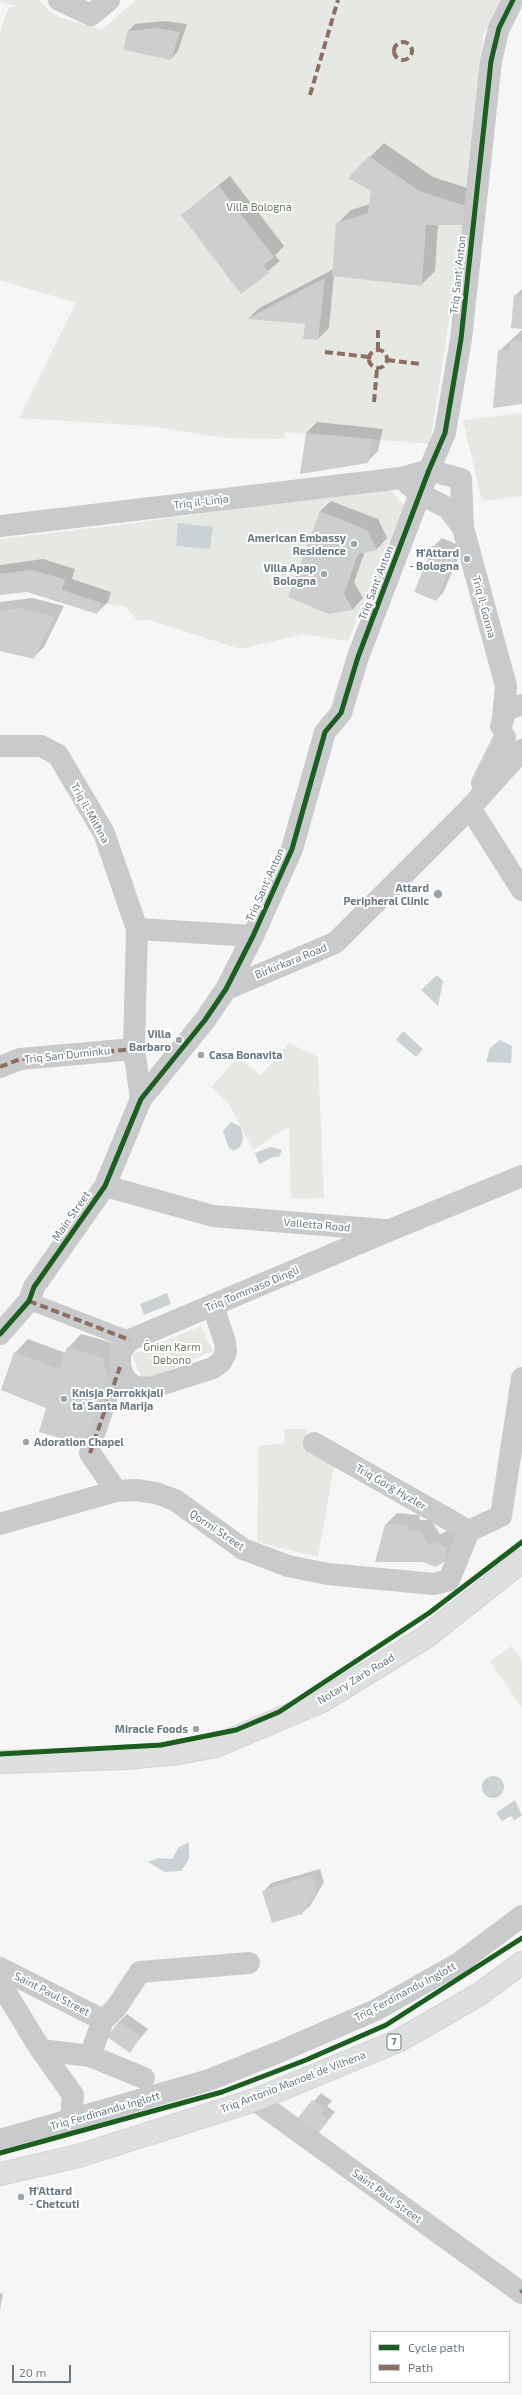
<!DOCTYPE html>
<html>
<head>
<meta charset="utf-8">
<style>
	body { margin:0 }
	#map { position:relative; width:522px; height:2395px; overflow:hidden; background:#f6f6f6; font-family:"Exo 2",sans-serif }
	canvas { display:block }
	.legend { position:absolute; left:370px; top:2331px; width:140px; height:52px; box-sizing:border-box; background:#fff; border:1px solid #c3c9cd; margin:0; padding:5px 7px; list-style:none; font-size:12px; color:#6a7881 }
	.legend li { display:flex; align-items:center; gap:8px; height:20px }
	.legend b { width:20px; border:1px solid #c3c9cd }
	.scale { position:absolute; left:12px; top:2365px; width:59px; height:18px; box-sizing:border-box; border:2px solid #6a7881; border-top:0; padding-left:5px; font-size:12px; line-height:14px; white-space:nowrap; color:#6a7881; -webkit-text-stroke:3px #fff; paint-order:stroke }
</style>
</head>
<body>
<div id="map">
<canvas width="522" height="2395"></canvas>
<ul class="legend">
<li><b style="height:5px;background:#1b5e20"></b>Cycle path</li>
<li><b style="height:5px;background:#8d6e63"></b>Path</li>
</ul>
<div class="scale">20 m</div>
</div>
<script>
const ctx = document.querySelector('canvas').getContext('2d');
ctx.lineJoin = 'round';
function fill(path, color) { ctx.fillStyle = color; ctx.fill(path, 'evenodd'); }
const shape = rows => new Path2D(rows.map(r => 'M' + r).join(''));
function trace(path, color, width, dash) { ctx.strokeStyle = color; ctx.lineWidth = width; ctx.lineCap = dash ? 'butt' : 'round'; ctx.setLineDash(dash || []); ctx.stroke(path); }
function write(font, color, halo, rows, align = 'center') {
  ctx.font = font + ' "Exo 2",sans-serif'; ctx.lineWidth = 4; ctx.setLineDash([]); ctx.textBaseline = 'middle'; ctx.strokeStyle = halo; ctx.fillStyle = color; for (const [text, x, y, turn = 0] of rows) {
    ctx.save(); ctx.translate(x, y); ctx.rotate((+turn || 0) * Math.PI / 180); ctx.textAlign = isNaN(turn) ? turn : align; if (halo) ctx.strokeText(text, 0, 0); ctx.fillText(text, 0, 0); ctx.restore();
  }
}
fill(shape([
	[0,0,39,0,53,15,101,30,136,0,500,0,483,36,464,225,430,444,285,432,285,439,228,438,146,426,19,418,76,303,0,280,0,33,8,9,16,6,0,2],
	[522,413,522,496,482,501,463,420],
	[387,487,404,505,348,641,304,634,240,649,149,620,138,621,126,607,101,603,62,590,64,579,32,570,0,574,0,539,119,525],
	[289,1043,318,1057,324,1198,291,1199,289,1126,253,1150,229,1104,211,1087,237,1058,261,1075],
	[201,1326,213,1351,143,1381,132,1355],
	[284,1429,307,1429,307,1452,334,1465,318,1557,257,1542,259,1446,285,1443],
	[512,1646,522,1661,522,1708,490,1661]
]), '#e6e8e4');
fill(shape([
	[178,523,213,527,210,549,176,546],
	[437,975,443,981,438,1006,421,990],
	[403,1031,423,1049,416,1057,396,1040],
	[500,1040,512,1046,511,1063,486,1062,490,1048],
	[231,1122,241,1127,243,1139,240,1147,234,1151,229,1148,223,1131],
	[271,1147,282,1150,279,1157,273,1157,259,1164,255,1153],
	[167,1293,171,1304,144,1315,140,1304],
	'482 1787a11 11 0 1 1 22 0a11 11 0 1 1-22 0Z',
	[515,1800,522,1815,514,1821,511,1816,502,1821,496,1813],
	[189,1842,189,1859,181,1871,165,1872,148,1862,158,1858,172,1859,179,1847]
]), '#cbd2d4');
fill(shape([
	[164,21,187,24,178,51,171,59,128,31,135,24],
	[384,143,433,177,480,192,478,211,438,224,435,271,421,285,334,275,329,328,318,339,306,323,249,318,259,308,334,269,337,224,351,210,370,204,372,190,350,177],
	[230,176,284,246,275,255,280,261,241,293,182,215],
	[522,289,522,328,515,296],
	[522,330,522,403,499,351],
	[317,422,383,429,378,451,367,462,306,433],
	[331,501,378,519,387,538,377,549,365,551,354,582,363,598,353,609,329,613,320,511],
	[442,538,463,547,443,593,436,600,434,546],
	[43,559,75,569,72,579,111,592,108,602,97,613,27,591,0,594,0,565],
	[32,598,64,606,44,647,33,658,0,650,0,602],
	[81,1334,117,1344,123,1371,48,1407,15,1353,28,1339,66,1353,68,1348],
	[397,1513,419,1515,420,1520,431,1520,440,1534,447,1531,457,1536,456,1549,445,1560,386,1524],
	[320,1869,324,1882,310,1906,302,1913,264,1891,271,1883],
	[127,2014,148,2029,130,2051,119,2022],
	[321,2093,332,2101,327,2106,335,2112,317,2134,299,2119],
	[0,2293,3,2294,0,2309]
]), '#0003');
fill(shape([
	[156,28,180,32,171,60,124,50,127,31],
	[369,156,419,191,466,206,464,225,426,225,422,286,332,276,336,223,368,213,371,191,348,178],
	[219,186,274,257,264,265,269,273,241,294,181,215],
	[325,278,318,340,303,339,305,324,247,319],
	[514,295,522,296,522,329,511,328],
	[511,340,522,341,522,404,493,408,498,350,509,351],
	[306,433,372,439,368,463,300,474],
	[320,511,367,530,377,550,358,554,344,594,353,610,329,614,288,597],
	[433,545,456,555,436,601,414,592],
	[32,570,65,580,62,590,101,603,97,614,27,592,0,595,0,574],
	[21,608,54,617,34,659,0,651,0,611],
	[67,1347,103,1358,110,1386,90,1447,39,1432,46,1408,1,1390,14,1352,59,1369],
	[385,1524,409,1525,409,1531,420,1531,429,1544,435,1542,446,1547,445,1561,436,1567,423,1562,375,1562],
	[312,1875,317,1891,302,1914,272,1923,262,1891],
	[119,2021,141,2036,130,2053,107,2037],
	[312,2100,325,2109,321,2114,329,2120,317,2135,297,2119]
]), '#cdcece');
const trunk = shape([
	[0,1762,126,1758,179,1753,216,1746,322,1701,426,1637,522,1561],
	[0,2174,78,2156,255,2100,398,2041,478,1995,522,1963]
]);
trace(trunk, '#d2d3d3', 24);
trace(shape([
	[29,1301,130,1340],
	[90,1453,120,1367]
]), '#c9cacb', 17);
trace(shape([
	[59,0,91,15,109,0],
	[429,470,461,479,463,528,506,686,503,717],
	[408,484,420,494,448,508,463,528],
	[0,526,401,478,429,470],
	[501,726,505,713,510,708,522,705],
	[0,746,41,746,58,755,104,833,137,929,134,1049,141,1099],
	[482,783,505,737],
	[470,808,522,890],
	[137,929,253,936],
	[226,989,335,943,470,808,522,750],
	[0,1067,20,1059,134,1049],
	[105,1186,213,1216,385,1230],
	[213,1306,225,1342,226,1352,221,1362,213,1368,150,1388,135,1387,125,1379,120,1367,120,1352,130,1340,388,1231,522,1176],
	[0,1334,29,1301,34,1287,105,1186,141,1099,205,1020,226,989,253,936,292,849,325,732,341,713,358,657,429,470,445,433,461,339,491,61,499,28,513,0],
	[314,1443,469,1531],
	[90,1453,116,1491],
	[0,1524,116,1491,136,1490,156,1493,175,1500,243,1549,288,1566,328,1574,434,1584,449,1580,469,1531,501,1516,522,1378],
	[0,1968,103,2020,116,2008,140,1972,249,1963],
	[0,1983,41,2050,73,2095,71,2121],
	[41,2050,90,2056,144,2078],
	[90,2056,103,2020],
	[255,2100,522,2293],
	[0,2140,209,2080,279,2052,376,2010,459,1963,522,1916]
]), '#c9cacb', 22);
trace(trunk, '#dedfdf', 22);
trace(shape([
	'394 51a9 9 0 1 1 18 0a9 9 0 1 1-18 0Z',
	[310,95,338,0],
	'369 359a9 9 0 1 1 18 0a9 9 0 1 1-18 0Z',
	[378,350,378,327],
	[325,352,369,357],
	[387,360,420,364],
	[374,402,377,369],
	[0,1067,20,1059,134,1049],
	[29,1301,130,1340],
	[90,1453,120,1367],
	[520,2292,522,2291]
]), '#8d6e63', 4, [8, 4]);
trace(shape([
	[0,1334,29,1301,34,1287,105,1186,141,1099,205,1020,226,989,253,936,292,849,325,732,341,713,358,657,429,470,445,433,461,339,491,61,499,28,513,0],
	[0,1754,161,1745,236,1730,279,1712,429,1613,522,1542],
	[0,2153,222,2092,306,2060,386,2025,522,1938]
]), '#1b5e20', 5);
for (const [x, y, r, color] of [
	[354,544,4,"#9ba4aa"],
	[467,559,4,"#9ba4aa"],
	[324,574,4,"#9ba4aa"],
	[438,894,5,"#9ba4aa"],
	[179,1040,4,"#9ba4aa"],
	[201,1055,4,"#9ba4aa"],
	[64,1399,4,"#9ba4aa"],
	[26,1442,4,"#9ba4aa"],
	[196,1729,4,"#9ba4aa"],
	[21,2197,4,"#9ba4aa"]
]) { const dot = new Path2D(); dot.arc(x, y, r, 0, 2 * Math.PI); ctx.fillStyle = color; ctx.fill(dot); trace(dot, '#fff', 1.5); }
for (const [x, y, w] of [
	[394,2042,14]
]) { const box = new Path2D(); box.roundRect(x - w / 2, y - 8, w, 16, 3); ctx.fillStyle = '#fff'; ctx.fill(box); trace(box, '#6a7881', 1); }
write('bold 10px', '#6a7881', null, [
	["7",394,2042]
]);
write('11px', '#6c7a68', '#fff', [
	["Villa Bologna",259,207],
	["Ġnien Karm",172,1347],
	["Debono",172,1360]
]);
write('11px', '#6a7881', '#fff', [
	["Triq Sant' Anton",458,275,-84],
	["Triq il-Linja",201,502,-7],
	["Triq Sant' Anton",376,583,-69],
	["Triq il-Ġonna",484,607,75],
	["Triq il-Mitħna",90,813,61],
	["Triq Sant' Anton",265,885,-66],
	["Birkirkara Road",291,961,-22],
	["Triq San Duminku",67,1055,-6],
	["Main Street",71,1216,-55],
	["Valletta Road",317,1225,5],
	["Triq Tommaso Dingli",252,1289,-23],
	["Triq Ġorġ Hyzler",391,1487,30],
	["Qormi Street",217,1530,34],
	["Notary Zarb Road",356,1679,-31],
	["Triq Ferdinandu Inglott",405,1992,-28],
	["Saint Paul Street",52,1994,27],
	["Triq Antonio Manoel de Vilhena",293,2082,-21],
	["Triq Ferdinandu Inglott",105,2111,-16],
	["Saint Paul Street",387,2196,36]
]);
write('bold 11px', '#6a7881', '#fff', [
	["American Embassy",346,538],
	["Residence",346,551],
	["Ħ'Attard",459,553],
	["- Bologna",459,566],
	["Villa Apap",316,568],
	["Bologna",316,581],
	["Attard",429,888],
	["Peripheral Clinic",429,901],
	["Villa",171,1034],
	["Barbaro",171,1047],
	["Casa Bonavita",209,1055,"left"],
	["Knisja Parrokkjali",72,1393,"left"],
	["ta' Santa Marija",72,1406,"left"],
	["Adoration Chapel",34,1442,"left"],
	["Miracle Foods",188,1729],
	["Ħ'Attard",29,2191,"left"],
	["- Chetcuti",29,2204,"left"]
], 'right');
</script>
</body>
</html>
